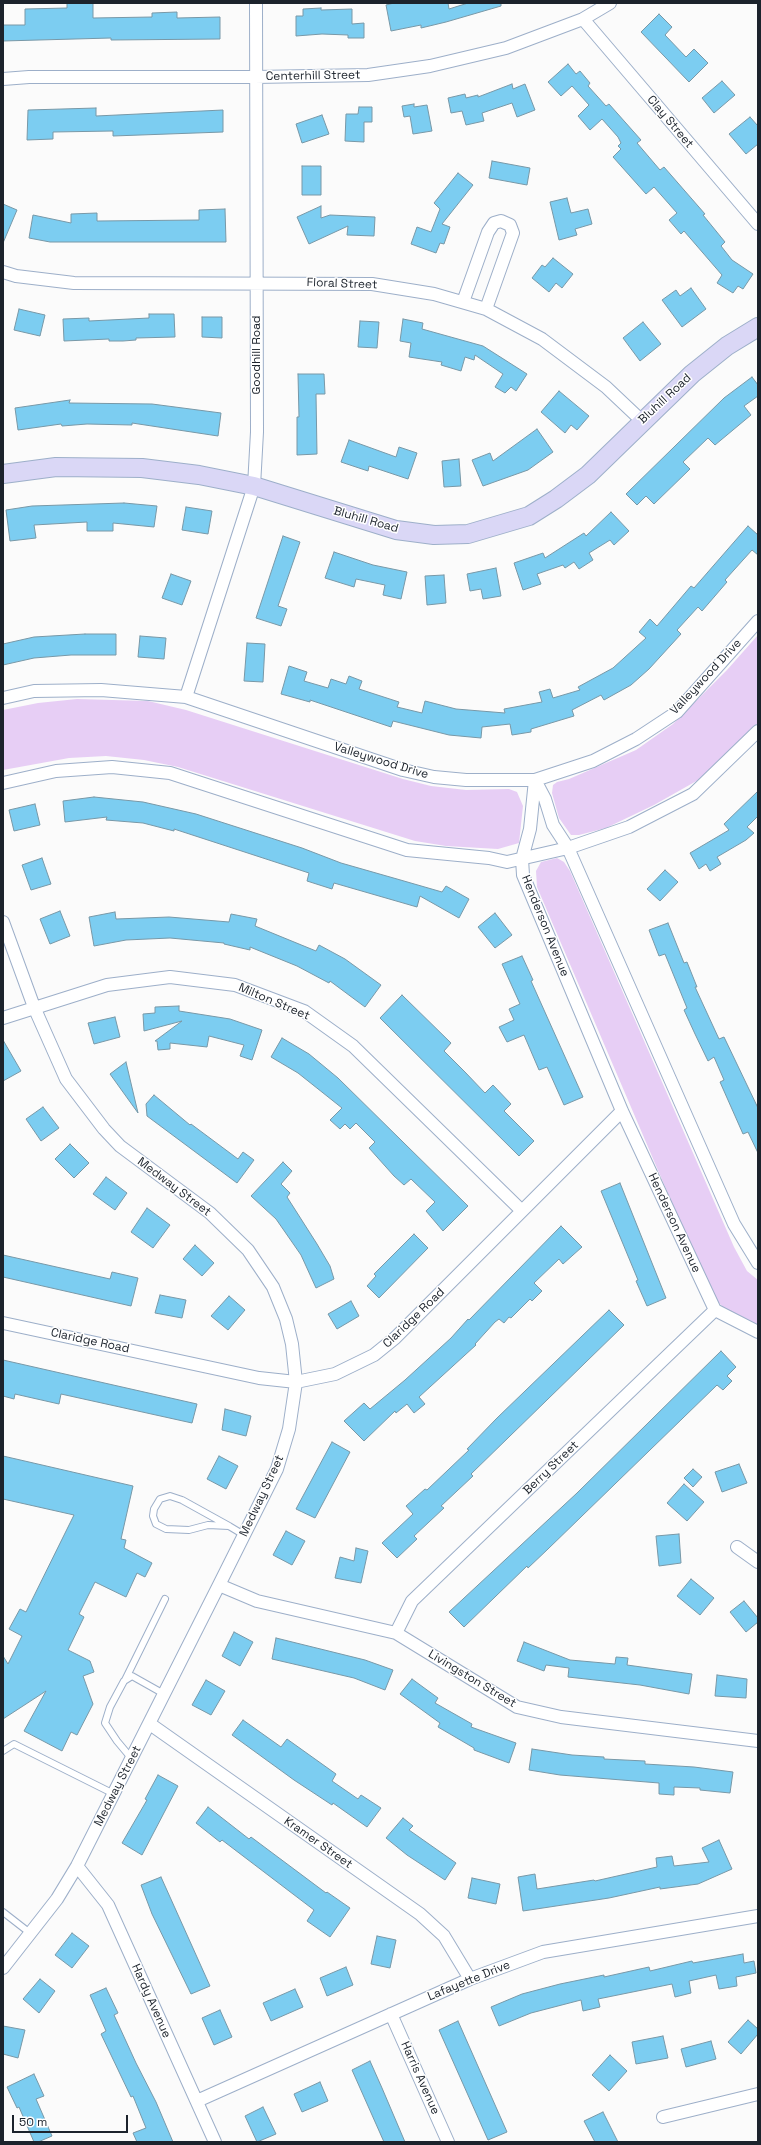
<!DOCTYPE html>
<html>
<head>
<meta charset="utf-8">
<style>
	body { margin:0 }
	#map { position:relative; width:761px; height:2145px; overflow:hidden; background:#fbfbfb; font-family:"Space Grotesk",sans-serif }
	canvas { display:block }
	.frame { position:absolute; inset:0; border:4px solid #1c232c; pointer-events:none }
	.scale { position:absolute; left:12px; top:2115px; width:116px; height:18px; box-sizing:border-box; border:2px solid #1c232c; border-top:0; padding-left:5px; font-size:12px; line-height:14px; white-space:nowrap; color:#1c232c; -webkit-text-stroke:3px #fff; paint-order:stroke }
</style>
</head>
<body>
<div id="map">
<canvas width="761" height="2145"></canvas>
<div class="frame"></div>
<div class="scale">50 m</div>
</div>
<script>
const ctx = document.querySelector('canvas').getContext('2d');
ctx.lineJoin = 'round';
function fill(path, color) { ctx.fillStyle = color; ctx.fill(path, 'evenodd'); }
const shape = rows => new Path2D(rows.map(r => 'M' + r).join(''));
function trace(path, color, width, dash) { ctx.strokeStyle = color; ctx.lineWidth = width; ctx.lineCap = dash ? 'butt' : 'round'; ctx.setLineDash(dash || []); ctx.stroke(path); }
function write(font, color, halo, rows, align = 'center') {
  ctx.font = font + ' "Space Grotesk",sans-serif'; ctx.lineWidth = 3; ctx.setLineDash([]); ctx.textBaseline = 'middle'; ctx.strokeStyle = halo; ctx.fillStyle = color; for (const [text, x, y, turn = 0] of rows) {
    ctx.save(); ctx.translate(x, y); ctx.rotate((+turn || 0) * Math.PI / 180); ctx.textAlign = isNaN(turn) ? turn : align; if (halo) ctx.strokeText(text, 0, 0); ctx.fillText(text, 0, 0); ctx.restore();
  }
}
fill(shape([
	[758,635,758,723,749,733,700,779,654,805,606,828,579,835,571,835,559,818,552,793,553,785,557,782,569,779,636,750,673,724,727,670],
	[77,699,148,701,186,710,403,779,431,786,466,790,509,789,517,792,523,806,519,843,498,849,446,846,415,841,178,767,144,760,106,756,69,758,3,770,3,710,38,703],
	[557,858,564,862,570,871,734,1247,747,1271,758,1280,758,1326,726,1310,718,1302,708,1286,657,1168,537,887,536,871,541,862]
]), '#e7cef5');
const building = shape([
	[67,3,93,3,93,18,152,17,152,13,177,12,177,18,220,17,220,39,111,40,111,38,3,41,3,25,25,25,25,9,67,8,67,3],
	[394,3,448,3,449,9,468,3,501,3,501,6,446,22,421,28,421,25,391,31,386,5,394,3],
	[321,8,321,10,352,9,352,24,364,23,364,38,348,38,348,35,322,34,296,36,296,16,303,16,303,9,321,8],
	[659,14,672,27,665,35,686,57,694,49,708,63,689,82,641,32,659,14],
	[568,64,576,74,580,71,590,83,588,86,606,106,609,104,641,140,637,143,660,170,664,167,705,214,703,215,725,242,721,246,732,260,753,274,743,289,738,286,733,293,717,283,722,275,684,231,681,234,669,220,677,213,654,187,646,194,613,157,621,149,618,146,621,143,618,137,602,119,590,130,578,116,589,105,572,86,561,96,548,82,568,64],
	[722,81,735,95,714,113,702,98,722,81],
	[512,84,513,89,525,84,535,110,517,117,512,103,482,113,484,121,466,125,462,111,451,113,448,98,465,94,466,98,478,95,478,97,512,84],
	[414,104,414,107,427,105,432,131,413,134,410,116,404,117,402,106,414,104],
	[359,107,372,107,372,122,364,122,364,142,345,141,346,114,358,114,359,107],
	[96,108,96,116,223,110,223,132,113,136,113,131,53,132,53,139,27,140,28,110,96,108],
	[322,115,329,134,302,143,296,124,322,115],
	[750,117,758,126,758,144,746,154,729,134,750,117],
	[492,161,530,168,527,185,489,178,492,161],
	[302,166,321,166,321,195,302,195,302,166],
	[458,173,473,185,442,224,450,227,444,244,440,243,436,253,411,244,417,227,431,232,440,209,434,203,458,173],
	[567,198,571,213,588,209,592,224,575,229,577,235,559,240,550,202,567,198],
	[3,204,17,210,3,243,3,204],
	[321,206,321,218,330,215,375,217,374,236,347,235,348,226,309,244,297,217,321,206],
	[225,209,226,242,50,242,29,238,33,215,71,223,71,214,97,213,97,221,199,220,199,210,225,209],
	[553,258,573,274,562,288,556,283,549,292,532,278,542,265,545,267,553,258],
	[691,288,706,309,682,327,662,300,676,290,680,296,691,288],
	[19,309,45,315,40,336,14,330,19,309],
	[149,314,174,314,175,337,136,338,136,340,123,341,109,341,109,339,64,341,63,319,89,318,89,321,149,318,149,314],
	[202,317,222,317,222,338,202,337,202,317],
	[403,319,423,323,422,329,483,346,527,374,516,391,511,387,505,393,495,387,503,374,475,355,474,360,465,357,461,371,441,365,442,362,409,357,411,343,400,341,403,319],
	[360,321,379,322,377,348,358,347,360,321],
	[643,322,661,344,640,361,623,338,643,322],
	[298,374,324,374,325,394,316,394,317,454,297,455,297,417,299,417,298,374],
	[752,377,758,385,758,396,744,406,751,415,715,445,708,438,683,462,690,469,654,504,646,496,637,505,626,494,724,398,752,377],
	[559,391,589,416,577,430,571,425,565,433,541,412,559,391],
	[70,400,69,403,152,404,221,413,218,436,132,423,132,425,87,424,62,426,61,424,18,430,15,408,70,400],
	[537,429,553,452,528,470,483,486,472,460,490,453,493,461,537,429],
	[349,440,396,457,399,447,417,453,408,479,369,466,368,471,341,462,349,440],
	[459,459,461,486,444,487,442,461,459,459],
	[124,503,157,506,154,527,113,523,113,531,87,531,87,522,34,525,36,538,10,541,6,510,32,506,124,503],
	[186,507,212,511,208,534,182,530,186,507],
	[611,512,629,531,614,545,610,540,589,553,593,560,579,569,574,562,565,568,563,565,537,574,541,584,523,590,514,563,543,553,545,558,584,533,586,536,611,512],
	[748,526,758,535,758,555,752,550,725,580,727,582,702,611,698,607,677,630,681,634,649,669,631,685,604,700,601,695,572,710,574,716,531,729,531,732,512,735,510,724,482,727,481,738,449,735,393,721,391,727,310,700,310,702,281,694,289,666,307,672,304,681,328,688,331,679,346,684,349,676,362,681,359,689,399,702,397,707,422,713,425,701,456,709,505,713,504,709,542,702,539,692,550,689,553,698,580,690,578,687,613,668,646,638,639,632,650,619,657,626,691,586,694,588,748,526],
	[283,536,300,542,278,606,287,609,281,626,256,618,283,536],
	[334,552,373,565,407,572,401,599,383,595,385,585,356,579,354,587,325,578,334,552],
	[496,568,501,596,483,599,481,589,470,591,467,574,496,568],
	[171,574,191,581,182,605,162,598,171,574],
	[444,575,446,603,427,605,425,576,444,575],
	[85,634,116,634,116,655,71,655,34,658,3,665,3,644,34,637,85,634],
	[140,636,166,638,164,659,138,657,140,636],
	[247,643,265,644,263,682,244,681,247,643],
	[758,791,758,816,747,827,754,833,746,840,717,857,721,864,710,871,706,864,699,869,690,853,729,830,724,824,758,791],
	[94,797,143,802,196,814,302,848,341,863,397,879,442,892,446,886,469,899,459,918,420,896,417,907,334,883,332,889,307,881,309,873,174,829,174,831,143,823,106,820,107,817,65,822,63,801,94,797],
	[35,804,40,825,14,831,9,810,35,804],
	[42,858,51,884,31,890,22,865,42,858],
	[665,870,678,882,660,901,647,889,665,870],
	[60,911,70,936,50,944,40,919,60,911],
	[115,912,116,919,169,917,229,922,231,914,257,919,255,926,316,951,319,945,345,959,381,985,365,1007,330,981,329,983,297,966,250,947,250,950,224,944,224,943,170,938,126,940,94,946,89,917,115,912],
	[495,913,512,935,495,948,478,927,495,913],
	[668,923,684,963,687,962,697,987,695,987,719,1039,724,1037,758,1108,758,1153,748,1132,743,1134,720,1082,724,1080,714,1057,708,1061,695,1034,684,1010,687,1008,665,954,659,956,649,930,668,923],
	[522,956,533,980,531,981,583,1097,564,1105,547,1067,539,1070,524,1035,507,1042,499,1027,514,1020,509,1009,520,1004,502,964,522,956],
	[402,995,451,1043,444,1051,465,1072,485,1093,493,1085,511,1104,504,1111,534,1141,519,1156,380,1018,402,995],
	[179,1006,179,1011,230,1019,262,1030,252,1060,240,1056,244,1045,209,1036,207,1047,170,1043,170,1049,158,1050,157,1041,155,1041,182,1021,144,1031,143,1014,155,1013,155,1007,179,1006],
	[115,1017,120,1037,94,1044,88,1023,115,1017],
	[282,1038,309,1054,338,1078,468,1206,443,1231,426,1211,435,1202,411,1179,404,1185,394,1176,369,1148,375,1142,356,1123,350,1129,345,1124,340,1129,330,1120,342,1108,298,1073,271,1057,282,1038],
	[3,1040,21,1071,3,1081,3,1040],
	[126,1062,138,1113,110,1074,126,1062],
	[154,1095,190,1125,191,1124,238,1159,243,1152,254,1160,237,1183,147,1116,146,1104,154,1095],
	[43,1107,59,1128,41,1141,26,1119,43,1107],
	[70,1144,89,1163,74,1178,55,1159,70,1144],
	[283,1162,292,1171,281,1184,290,1193,287,1197,317,1244,330,1266,334,1279,316,1288,301,1255,276,1219,251,1196,283,1162],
	[106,1177,127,1193,115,1210,93,1194,106,1177],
	[620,1183,666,1298,647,1306,636,1281,638,1280,601,1191,620,1183],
	[147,1208,170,1225,153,1248,131,1232,147,1208],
	[561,1226,582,1247,563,1264,559,1259,534,1283,542,1291,532,1301,530,1299,511,1318,509,1317,504,1323,499,1319,495,1322,475,1344,476,1345,419,1397,425,1404,414,1413,407,1404,396,1413,395,1411,364,1441,344,1421,364,1403,370,1409,405,1380,451,1338,468,1319,469,1320,561,1226],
	[414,1234,428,1248,379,1298,367,1286,376,1276,374,1274,414,1234],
	[195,1245,214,1263,202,1276,183,1259,195,1245],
	[3,1255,110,1279,112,1272,138,1278,131,1306,3,1277,3,1255],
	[160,1295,186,1300,182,1318,155,1313,160,1295],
	[229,1296,245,1310,228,1330,211,1316,229,1296],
	[351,1301,359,1316,337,1329,328,1314,351,1301],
	[609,1310,624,1325,471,1474,473,1476,441,1506,444,1508,414,1536,417,1539,397,1558,382,1543,413,1514,406,1506,425,1489,427,1490,469,1450,467,1449,497,1418,609,1310],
	[721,1351,736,1367,727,1376,732,1381,723,1390,717,1385,548,1549,528,1568,527,1566,464,1627,449,1612,577,1493,721,1351],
	[3,1360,197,1404,192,1423,61,1394,59,1404,15,1394,14,1399,3,1396,3,1360],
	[225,1409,251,1416,246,1436,222,1430,225,1409],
	[332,1442,350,1452,315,1518,296,1509,332,1442],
	[3,1456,133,1486,121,1539,126,1540,124,1548,152,1563,145,1577,137,1573,126,1597,95,1582,79,1614,84,1617,68,1650,90,1661,94,1672,83,1676,93,1704,77,1735,71,1732,62,1751,24,1731,46,1691,3,1719,3,1656,8,1664,22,1636,9,1629,20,1609,26,1612,74,1515,3,1499,3,1456],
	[219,1456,238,1466,226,1489,207,1479,219,1456],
	[739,1464,747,1483,722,1492,715,1472,739,1464],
	[693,1469,702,1477,693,1487,684,1478,693,1469],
	[684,1484,704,1502,687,1521,667,1503,684,1484],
	[286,1531,305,1541,292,1565,273,1555,286,1531],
	[679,1534,681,1563,659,1566,656,1536,679,1534],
	[356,1548,368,1551,361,1583,335,1578,340,1557,354,1561,356,1548],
	[691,1579,714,1598,700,1615,677,1596,691,1579],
	[744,1601,758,1618,758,1622,746,1632,730,1612,744,1601],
	[234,1632,253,1642,240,1666,222,1656,234,1632],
	[276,1638,365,1660,393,1670,385,1690,354,1678,272,1659,276,1638],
	[524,1642,570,1660,615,1664,616,1657,628,1658,627,1665,692,1674,689,1694,640,1685,568,1677,569,1668,546,1665,544,1671,517,1661,524,1642],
	[717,1675,747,1679,746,1698,715,1696,717,1675],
	[412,1679,438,1698,435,1703,472,1724,471,1727,516,1743,509,1763,474,1750,474,1748,438,1727,440,1723,400,1694,412,1679],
	[206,1680,225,1691,211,1715,192,1705,206,1680],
	[243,1720,281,1747,287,1739,336,1774,332,1781,358,1799,361,1795,381,1808,367,1827,333,1803,332,1805,294,1780,232,1735,243,1720],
	[532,1749,572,1755,604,1757,604,1759,645,1761,645,1764,694,1767,733,1772,730,1793,700,1790,700,1788,674,1787,674,1795,659,1794,659,1783,560,1775,529,1770,532,1749],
	[158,1775,178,1786,142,1855,122,1843,147,1800,145,1799,158,1775],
	[208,1807,249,1839,251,1837,326,1893,327,1892,350,1908,330,1937,307,1921,314,1910,222,1840,220,1842,196,1823,208,1807],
	[403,1818,413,1826,409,1830,456,1863,445,1880,407,1855,386,1838,403,1818],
	[719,1840,732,1869,698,1884,660,1889,660,1887,609,1898,523,1911,518,1877,535,1874,537,1889,594,1880,595,1881,657,1867,656,1858,672,1856,674,1866,709,1862,702,1848,719,1840],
	[161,1877,210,1986,191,1994,152,1914,141,1885,161,1877],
	[472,1878,500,1884,496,1904,468,1898,472,1878],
	[72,1933,89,1946,72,1968,55,1955,72,1933],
	[377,1936,396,1940,390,1968,371,1964,377,1936],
	[743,1954,744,1963,754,1961,756,1973,736,1977,737,1986,719,1989,716,1975,689,1981,691,1993,675,1997,672,1984,598,1999,600,2007,583,2011,581,2000,531,2013,499,2026,491,2007,522,1994,560,1984,604,1975,604,1977,649,1967,650,1971,692,1961,693,1963,743,1954],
	[346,1967,353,1985,327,1996,320,1978,346,1967],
	[40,1979,55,1991,39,2013,23,1999,40,1979],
	[106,1988,118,2013,114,2015,136,2063,156,2102,173,2142,137,2142,133,2133,146,2128,133,2096,131,2097,101,2034,106,2031,90,1995,106,1988],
	[295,1989,303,2007,271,2021,263,2003,295,1989],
	[220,2010,232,2037,214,2045,202,2018,220,2010],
	[748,2020,758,2029,758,2034,741,2054,728,2042,748,2020],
	[458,2021,507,2132,488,2140,439,2030,458,2021],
	[3,2026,25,2030,18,2058,3,2054,3,2026],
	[663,2036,668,2058,636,2064,632,2042,663,2036],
	[711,2041,716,2059,686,2067,681,2049,711,2041],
	[610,2055,627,2071,609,2091,592,2075,610,2055],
	[370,2061,382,2088,405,2142,384,2142,352,2070,370,2061],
	[34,2074,44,2096,36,2099,52,2136,38,2142,34,2142,19,2107,17,2108,7,2087,34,2074],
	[320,2082,328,2101,302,2112,294,2094,320,2082],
	[263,2107,276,2134,257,2142,245,2116,263,2107],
	[603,2112,618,2142,595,2142,584,2121,603,2112]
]);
fill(building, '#7ccdf1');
trace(building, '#7898a7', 1);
const lane = shape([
	[229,1526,182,1500,170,1496,160,1499,154,1509,153,1516,156,1524,166,1529,189,1530,208,1525,229,1526,244,1535],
	[125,1680,165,1599],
	[3,1751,14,1744,114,1794],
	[132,1759,117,1741,105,1723,110,1707,124,1681,132,1676,164,1694],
	[3,1912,30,1933]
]);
const street = shape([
	[583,19,758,224],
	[3,79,29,77,255,77,368,75,430,66,506,48,583,19,610,3],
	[3,272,16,276,74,283,372,284,434,294,486,309,542,339,606,387,642,421],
	[463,302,488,232,494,223,501,221,510,225,513,233,486,309],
	[186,697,254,486,257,432,256,3],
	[3,698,34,691,101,690,186,697,403,770,434,777,466,780,535,780,593,761,636,739,677,712,758,621],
	[535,780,530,829,522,859,523,875,622,1111,715,1310,758,1332],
	[535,780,545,799,553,825,568,848,734,1224,758,1263],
	[3,783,56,771,112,767,170,773,407,850,489,858,507,862,568,848,629,827,693,794,758,731],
	[3,922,34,1007,66,1079,104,1129,120,1146,210,1213,248,1250,273,1287,286,1319,292,1344,296,1382,289,1429,277,1469,219,1585,77,1866,57,1899,3,1968],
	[3,1018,107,985,170,977,235,985,304,1011,353,1046,522,1211],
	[3,1323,259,1378,296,1382,335,1374,374,1355,395,1338,622,1111],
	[737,1547,758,1562],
	[219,1585,257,1601,396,1633,517,1707,561,1717,758,1741],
	[396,1633,412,1601,715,1310],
	[150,1724,420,1914,444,1936,470,1979],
	[77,1866,108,1905,215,2142],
	[391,2014,448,2142],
	[197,2101,470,1979,543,1952,758,1916],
	[663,2117,758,2094]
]);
const secondary = shape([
	[3,474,56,467,142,468,199,475,254,486,396,530,434,535,468,534,529,516,556,499,588,475,692,374,727,346,758,327]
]);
trace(lane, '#9dafc9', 8);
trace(street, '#9dafc9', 14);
trace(secondary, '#9dafc9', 20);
trace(lane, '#fff', 6);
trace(street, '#fff', 12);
trace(secondary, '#dad7f6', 18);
write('12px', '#1c232c', '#fff', [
	["Centerhill Street",313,76,-1],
	["Clay Street",670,122,50],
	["Floral Street",342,284,2],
	["Goodhill Road",257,355,-90],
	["Bluhill Road",665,399,-43],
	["Bluhill Road",366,520,16],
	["Valleywood Drive",706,677,-47],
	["Valleywood Drive",381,761,17],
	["Henderson Avenue",545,926,68],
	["Milton Street",274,1002,23],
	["Medway Street",174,1187,37],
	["Henderson Avenue",674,1223,65],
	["Claridge Road",414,1318,-44],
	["Claridge Road",90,1341,12],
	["Berry Street",551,1468,-44],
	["Medway Street",262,1496,-65],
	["Livingston Street",472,1679,31],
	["Medway Street",118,1786,-63],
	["Kramer Street",318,1843,35],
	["Lafayette Drive",469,1981,-22],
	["Hardy Avenue",151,2001,66],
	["Harris Avenue",420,2078,66]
]);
</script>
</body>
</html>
